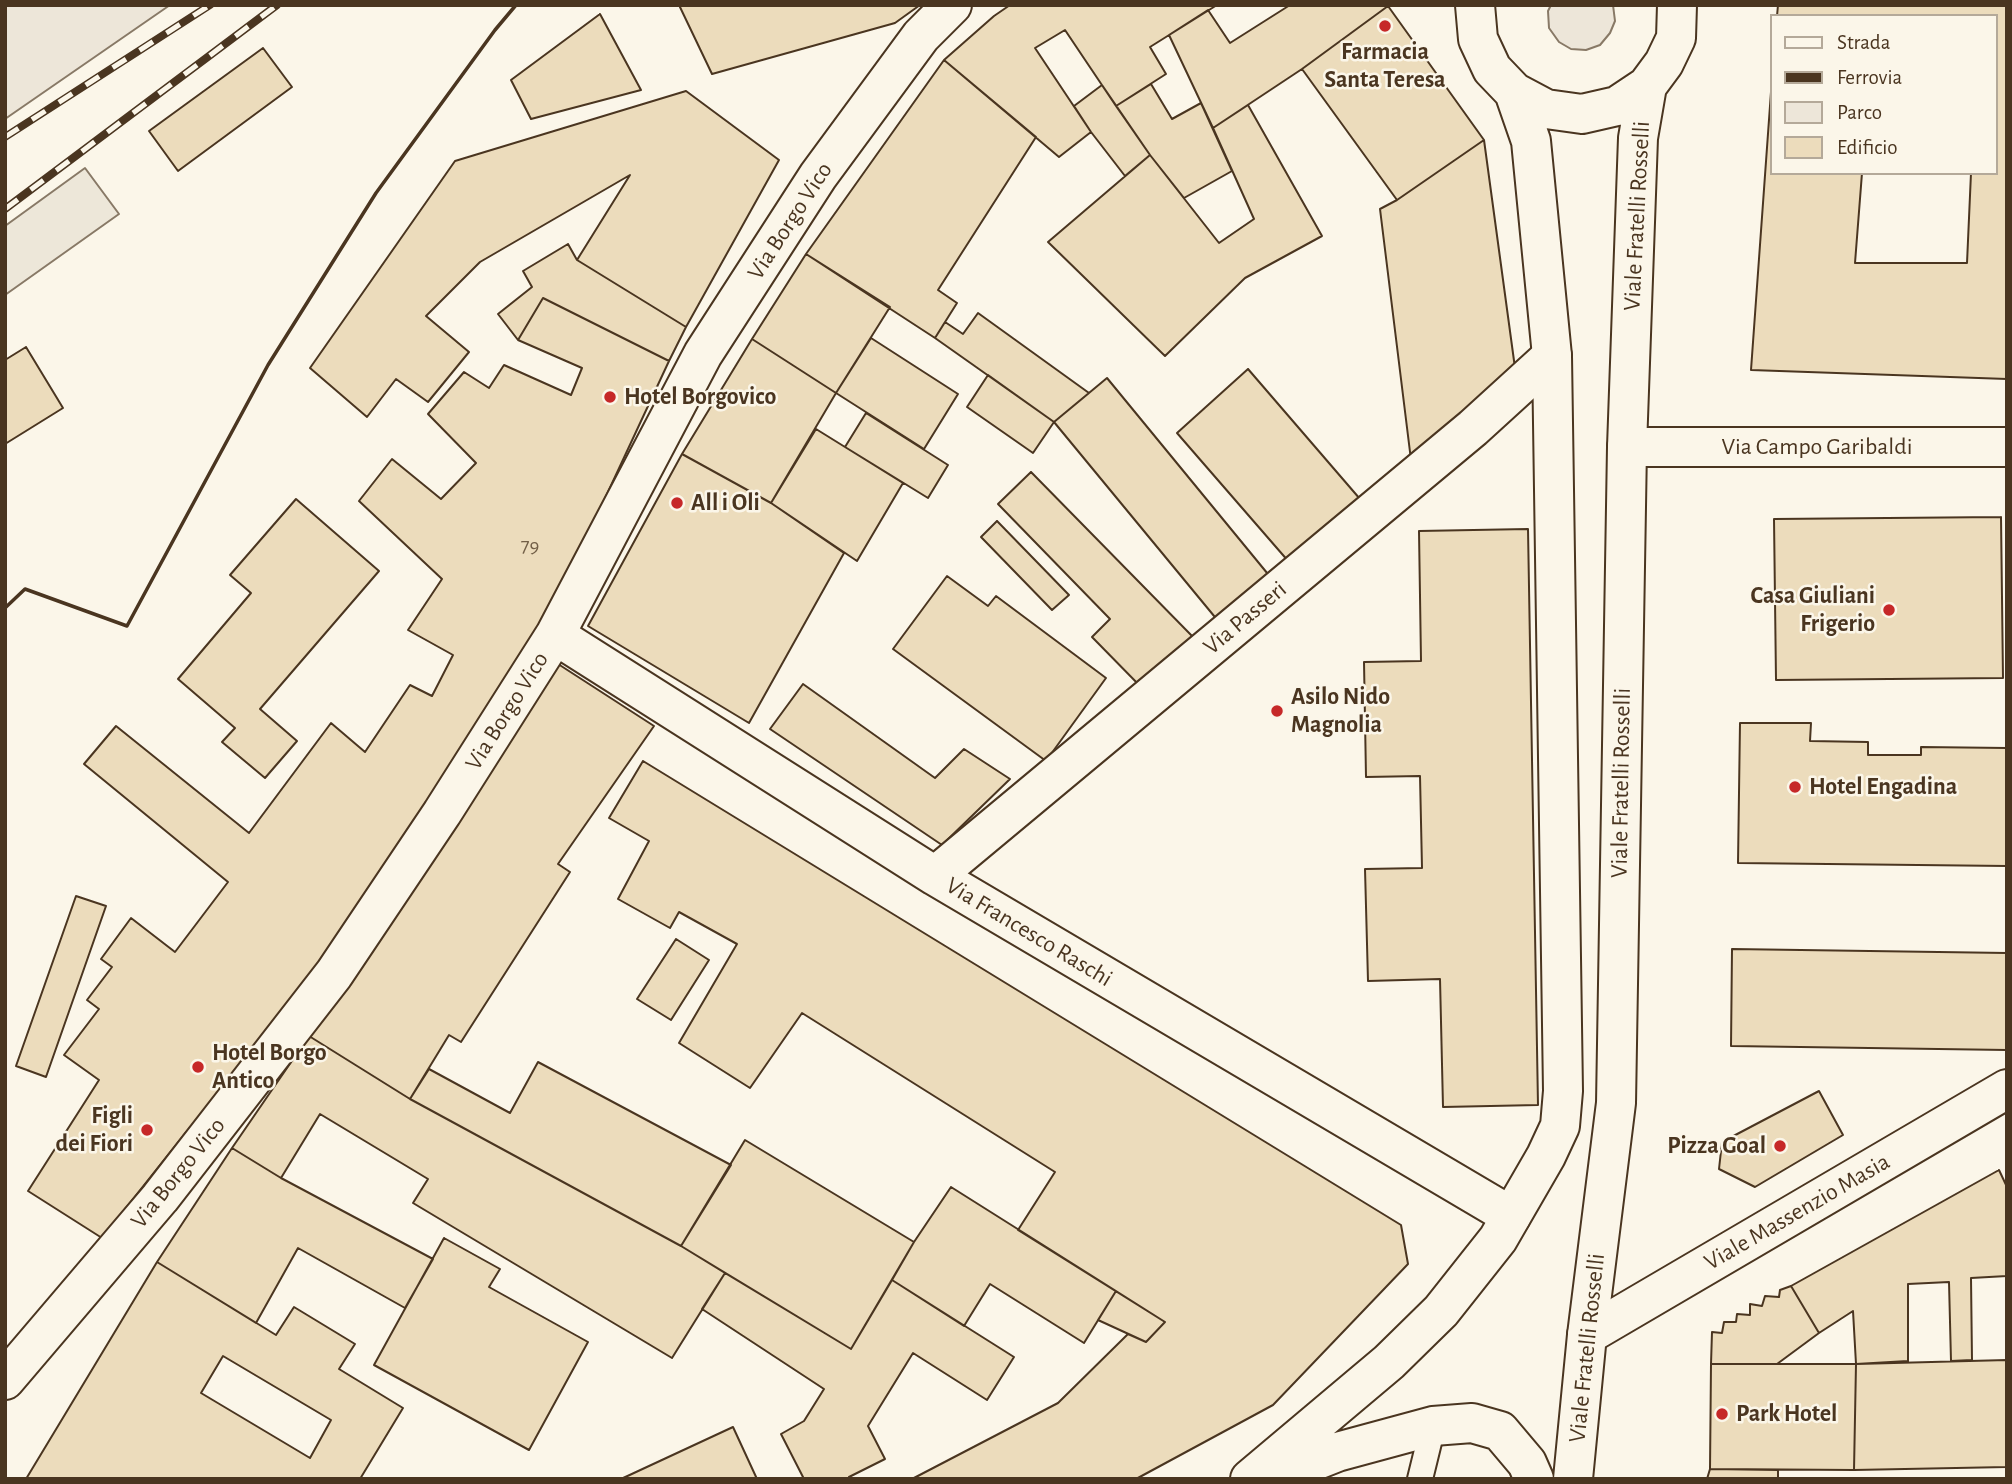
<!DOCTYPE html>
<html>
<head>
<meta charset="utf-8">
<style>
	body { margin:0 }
	#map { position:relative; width:2012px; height:1484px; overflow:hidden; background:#fbf6e9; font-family:"Alegreya Sans",sans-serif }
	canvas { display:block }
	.frame { position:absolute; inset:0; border:7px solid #4a3520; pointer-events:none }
	.legend { position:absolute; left:1770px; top:14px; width:228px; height:161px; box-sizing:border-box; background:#fbf6e9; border:2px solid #b4a999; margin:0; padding:9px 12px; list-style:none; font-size:21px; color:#4a3520 }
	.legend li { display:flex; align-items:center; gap:14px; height:35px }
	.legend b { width:35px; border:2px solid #b4a999 }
</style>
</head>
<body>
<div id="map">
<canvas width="2012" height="1484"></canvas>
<div class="frame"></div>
<ul class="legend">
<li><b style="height:9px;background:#fbf6e9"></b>Strada</li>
<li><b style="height:9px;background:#4a3520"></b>Ferrovia</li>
<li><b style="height:19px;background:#ede6d9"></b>Parco</li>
<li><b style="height:19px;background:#ecdcbc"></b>Edificio</li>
</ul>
</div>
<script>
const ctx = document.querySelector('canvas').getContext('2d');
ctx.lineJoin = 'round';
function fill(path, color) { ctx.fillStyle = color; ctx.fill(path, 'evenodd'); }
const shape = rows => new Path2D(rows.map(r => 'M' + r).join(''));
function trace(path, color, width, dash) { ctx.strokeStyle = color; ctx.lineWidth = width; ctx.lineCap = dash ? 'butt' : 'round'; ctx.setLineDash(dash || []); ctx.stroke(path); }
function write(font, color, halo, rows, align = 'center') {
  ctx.font = font + ' "Alegreya Sans",sans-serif'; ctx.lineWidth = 5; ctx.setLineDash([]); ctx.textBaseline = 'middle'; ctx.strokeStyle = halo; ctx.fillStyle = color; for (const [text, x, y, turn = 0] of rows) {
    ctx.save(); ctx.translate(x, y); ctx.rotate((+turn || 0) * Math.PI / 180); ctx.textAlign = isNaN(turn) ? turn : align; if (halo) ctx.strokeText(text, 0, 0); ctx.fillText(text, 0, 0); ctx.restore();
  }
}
const green = shape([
	[5,5,170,5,5,119,5,5],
	[1551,5,1613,5,1615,21,1610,33,1600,45,1586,50,1571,49,1559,42,1549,28,1548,11,1551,5]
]);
fill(green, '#ede6d9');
trace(green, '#887966', 2);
const parking = shape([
	[85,168,119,214,5,295,5,226,85,168]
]);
fill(parking, '#ede7d9');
trace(parking, '#887966', 2);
const building = shape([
	[679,5,920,5,895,23,712,74,679,5],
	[1010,5,1217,5,1150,47,1166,74,1116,106,1065,30,1035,48,1091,132,1059,157,944,60,994,16,1010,5],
	[1290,5,1388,6,1302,69,1213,128,1169,35,1208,10,1230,43,1290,5],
	[1778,5,2007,5,2007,379,1751,370,1772,78,1772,173,1862,173,1855,263,1967,263,1971,173,1996,173,1996,16,1777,16,1778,5],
	[1388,6,1484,140,1397,200,1302,69,1388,6],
	[600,14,641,90,531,119,511,80,600,14],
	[263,48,292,87,178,171,149,131,263,48],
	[944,60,1036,137,938,290,957,303,935,338,806,254,944,60],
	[1151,84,1172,119,1201,103,1232,171,1184,198,1150,155,1116,106,1151,84],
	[1102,85,1150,155,1125,176,1091,132,1074,106,1102,85],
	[686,91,779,160,686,327,577,260,630,175,480,262,426,316,469,352,428,402,396,379,367,417,310,368,455,161,686,91],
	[1248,105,1322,236,1245,278,1165,356,1048,242,1150,155,1219,243,1254,219,1213,128,1248,105],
	[1484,140,1515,368,1411,460,1380,209,1397,200,1484,140],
	[568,244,577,260,686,327,669,361,543,298,518,340,498,314,532,287,523,271,568,244],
	[806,254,890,307,836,393,752,339,806,254],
	[543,298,669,361,594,522,545,620,339,951,183,1136,102,1238,28,1191,99,1080,64,1055,99,1009,87,1000,112,967,101,959,131,918,175,952,228,882,84,764,116,726,249,833,331,723,365,752,410,685,432,696,453,655,408,630,442,579,359,501,392,459,441,499,476,463,428,414,464,372,489,388,504,365,571,395,582,368,518,340,543,298],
	[978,313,1089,393,1054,422,935,338,945,322,963,334,978,313],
	[871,338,958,394,924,449,836,393,871,338],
	[752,339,836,393,771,503,682,454,752,339],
	[26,347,63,408,5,444,5,360,26,347],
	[1248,369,1360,499,1289,562,1177,433,1248,369],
	[988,375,1054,422,1033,453,967,407,988,375],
	[1107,378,1272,579,1219,622,1054,422,1107,378],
	[866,413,948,465,928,498,845,447,866,413],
	[816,429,903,483,857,561,771,503,816,429],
	[682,454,771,503,844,553,749,723,588,626,682,454],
	[1031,472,1194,638,1143,689,1092,637,1110,619,998,504,1031,472],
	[296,499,379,571,260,709,297,741,265,778,222,742,235,728,178,679,251,593,230,575,296,499],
	[2001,517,2003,678,1776,680,1774,519,2001,517],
	[997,521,1069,595,1052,610,981,537,997,521],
	[1528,529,1538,1105,1443,1107,1440,979,1368,981,1365,869,1422,868,1420,776,1366,777,1364,662,1421,661,1419,531,1528,529],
	[947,576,988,606,996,596,1106,678,1046,761,893,649,947,576],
	[555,662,654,726,558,864,570,872,461,1042,449,1035,410,1099,309,1036,555,662],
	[803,684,935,778,964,749,1010,779,942,845,770,729,803,684],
	[1740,723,1811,723,1810,741,1868,742,1868,755,1921,755,1921,747,2007,748,2007,866,1738,863,1740,723],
	[643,761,1401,1225,1408,1264,1273,1405,1136,1479,912,1479,1058,1403,1128,1334,1146,1342,1165,1322,1018,1230,1055,1172,802,1013,750,1088,679,1043,737,944,679,912,670,928,618,899,649,841,609,818,643,761],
	[76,896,106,906,46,1077,16,1066,76,896],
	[676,939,709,960,671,1020,637,999,676,939],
	[1732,949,2007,953,2007,1050,1731,1046,1732,949],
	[309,1036,410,1099,681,1246,725,1273,672,1358,413,1203,428,1179,320,1114,281,1178,232,1148,309,1036],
	[538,1062,731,1165,681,1246,410,1099,429,1069,510,1113,538,1062],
	[1819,1091,1843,1135,1755,1187,1719,1169,1722,1142,1819,1091],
	[745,1140,914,1242,851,1349,681,1246,745,1140],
	[232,1148,281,1178,433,1259,405,1308,298,1248,256,1323,157,1262,232,1148],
	[1999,1170,2007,1187,2007,1276,1971,1278,1972,1360,1951,1361,1949,1282,1908,1284,1908,1361,1856,1364,1853,1311,1819,1333,1791,1286,1999,1170],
	[951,1187,1116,1291,1084,1343,990,1284,964,1326,892,1280,914,1242,951,1187],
	[444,1238,500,1269,489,1287,588,1342,529,1450,374,1365,444,1238],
	[157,1262,276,1335,294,1307,355,1344,339,1369,403,1408,360,1479,26,1479,157,1262],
	[223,1356,331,1420,310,1458,201,1393,223,1356],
	[725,1273,851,1349,892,1280,1014,1357,987,1400,913,1353,868,1426,885,1459,849,1477,850,1479,804,1479,781,1434,804,1421,824,1389,702,1309,725,1273],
	[1791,1286,1819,1333,1777,1364,1711,1364,1712,1332,1722,1333,1724,1322,1736,1322,1737,1314,1750,1315,1750,1304,1762,1306,1765,1296,1779,1297,1780,1290,1791,1286],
	[1116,1291,1165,1322,1146,1342,1098,1320,1116,1291],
	[2007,1360,2007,1467,1854,1470,1856,1364,2007,1360],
	[1711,1364,1856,1364,1854,1470,1710,1469,1711,1364],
	[733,1427,757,1479,621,1479,733,1427],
	[1710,1469,1778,1470,1778,1479,1707,1479,1710,1469]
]);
fill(building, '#ecdcbc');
trace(building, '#4a3520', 2);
const service = shape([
	[1420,1479,1433,1426]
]);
const minor = shape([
	[1627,447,2007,447],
	[555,635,935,876,1511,1216],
	[935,876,1473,428,1552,356],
	[1587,1335,2007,1089],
	[5,1380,160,1198,334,974,442,813,555,635,703,354,818,176,921,36,952,5]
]);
const primary = shape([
	[1475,5,1478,39,1492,69,1514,92,1546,109,1582,114,1617,106,1647,86,1664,63,1676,38,1677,5],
	[1250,1479,1389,1362,1441,1311,1498,1239,1546,1156,1560,1126,1563,1091,1552,356,1531,141,1514,92],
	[1269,1479,1337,1452,1433,1426,1472,1423,1500,1431,1527,1463,1534,1479],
	[1573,1479,1587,1335,1616,1103,1627,447,1638,138,1647,86]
]);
trace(service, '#4a3520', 28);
trace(minor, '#4a3520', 42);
trace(primary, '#4a3520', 42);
trace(service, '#fbf6e9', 24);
trace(minor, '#fbf6e9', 38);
trace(primary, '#fbf6e9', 38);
const rail = shape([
	[5,137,210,5],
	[5,209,277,5]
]);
trace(rail, '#4a3520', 8);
trace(rail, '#fbf6e9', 5, [16]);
trace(shape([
	[5,608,25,589,127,626,268,365,376,193,495,30,516,5]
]), '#4a3520', 3.5);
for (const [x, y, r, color] of [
	[1385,26,7,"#c62828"],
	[610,397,7,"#c62828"],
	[677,503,7,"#c62828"],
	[1889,610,7,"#c62828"],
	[1277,711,7,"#c62828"],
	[1795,787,7,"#c62828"],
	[198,1067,7,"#c62828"],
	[147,1130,7,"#c62828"],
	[1780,1146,7,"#c62828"],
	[1722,1414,7,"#c62828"]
]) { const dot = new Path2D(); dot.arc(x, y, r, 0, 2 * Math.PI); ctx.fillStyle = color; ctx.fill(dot); trace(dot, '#fbf6e9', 2.5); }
write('21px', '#725f47', null, [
	["79",530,546]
]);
write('bold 24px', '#4a3520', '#fbf6e9', [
	["Farmacia",1385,52,"center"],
	["Santa Teresa",1385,80,"center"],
	["Hotel Borgovico",624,397],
	["All i Oli",691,503],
	["Casa Giuliani",1875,596,"right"],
	["Frigerio",1875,624,"right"],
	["Asilo Nido",1291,697],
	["Magnolia",1291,725],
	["Hotel Engadina",1809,787],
	["Hotel Borgo",212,1053],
	["Antico",212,1081],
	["Figli",133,1116,"right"],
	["dei Fiori",133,1144,"right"],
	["Pizza Goal",1766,1146,"right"],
	["Park Hotel",1736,1414]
], 'left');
write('24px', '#4a3520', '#fbf6e9', [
	["Viale Fratelli Rosselli",1637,216,-87],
	["Via Borgo Vico",790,221,-57],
	["Via Campo Garibaldi",1817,447],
	["Via Passeri",1245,618,-40],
	["Via Borgo Vico",507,711,-58],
	["Viale Fratelli Rosselli",1621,783,-89],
	["Via Francesco Raschi",1029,932,31],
	["Via Borgo Vico",178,1173,-51],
	["Viale Massenzio Masia",1797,1212,-30],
	["Viale Fratelli Rosselli",1587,1348,-84]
]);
</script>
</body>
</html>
